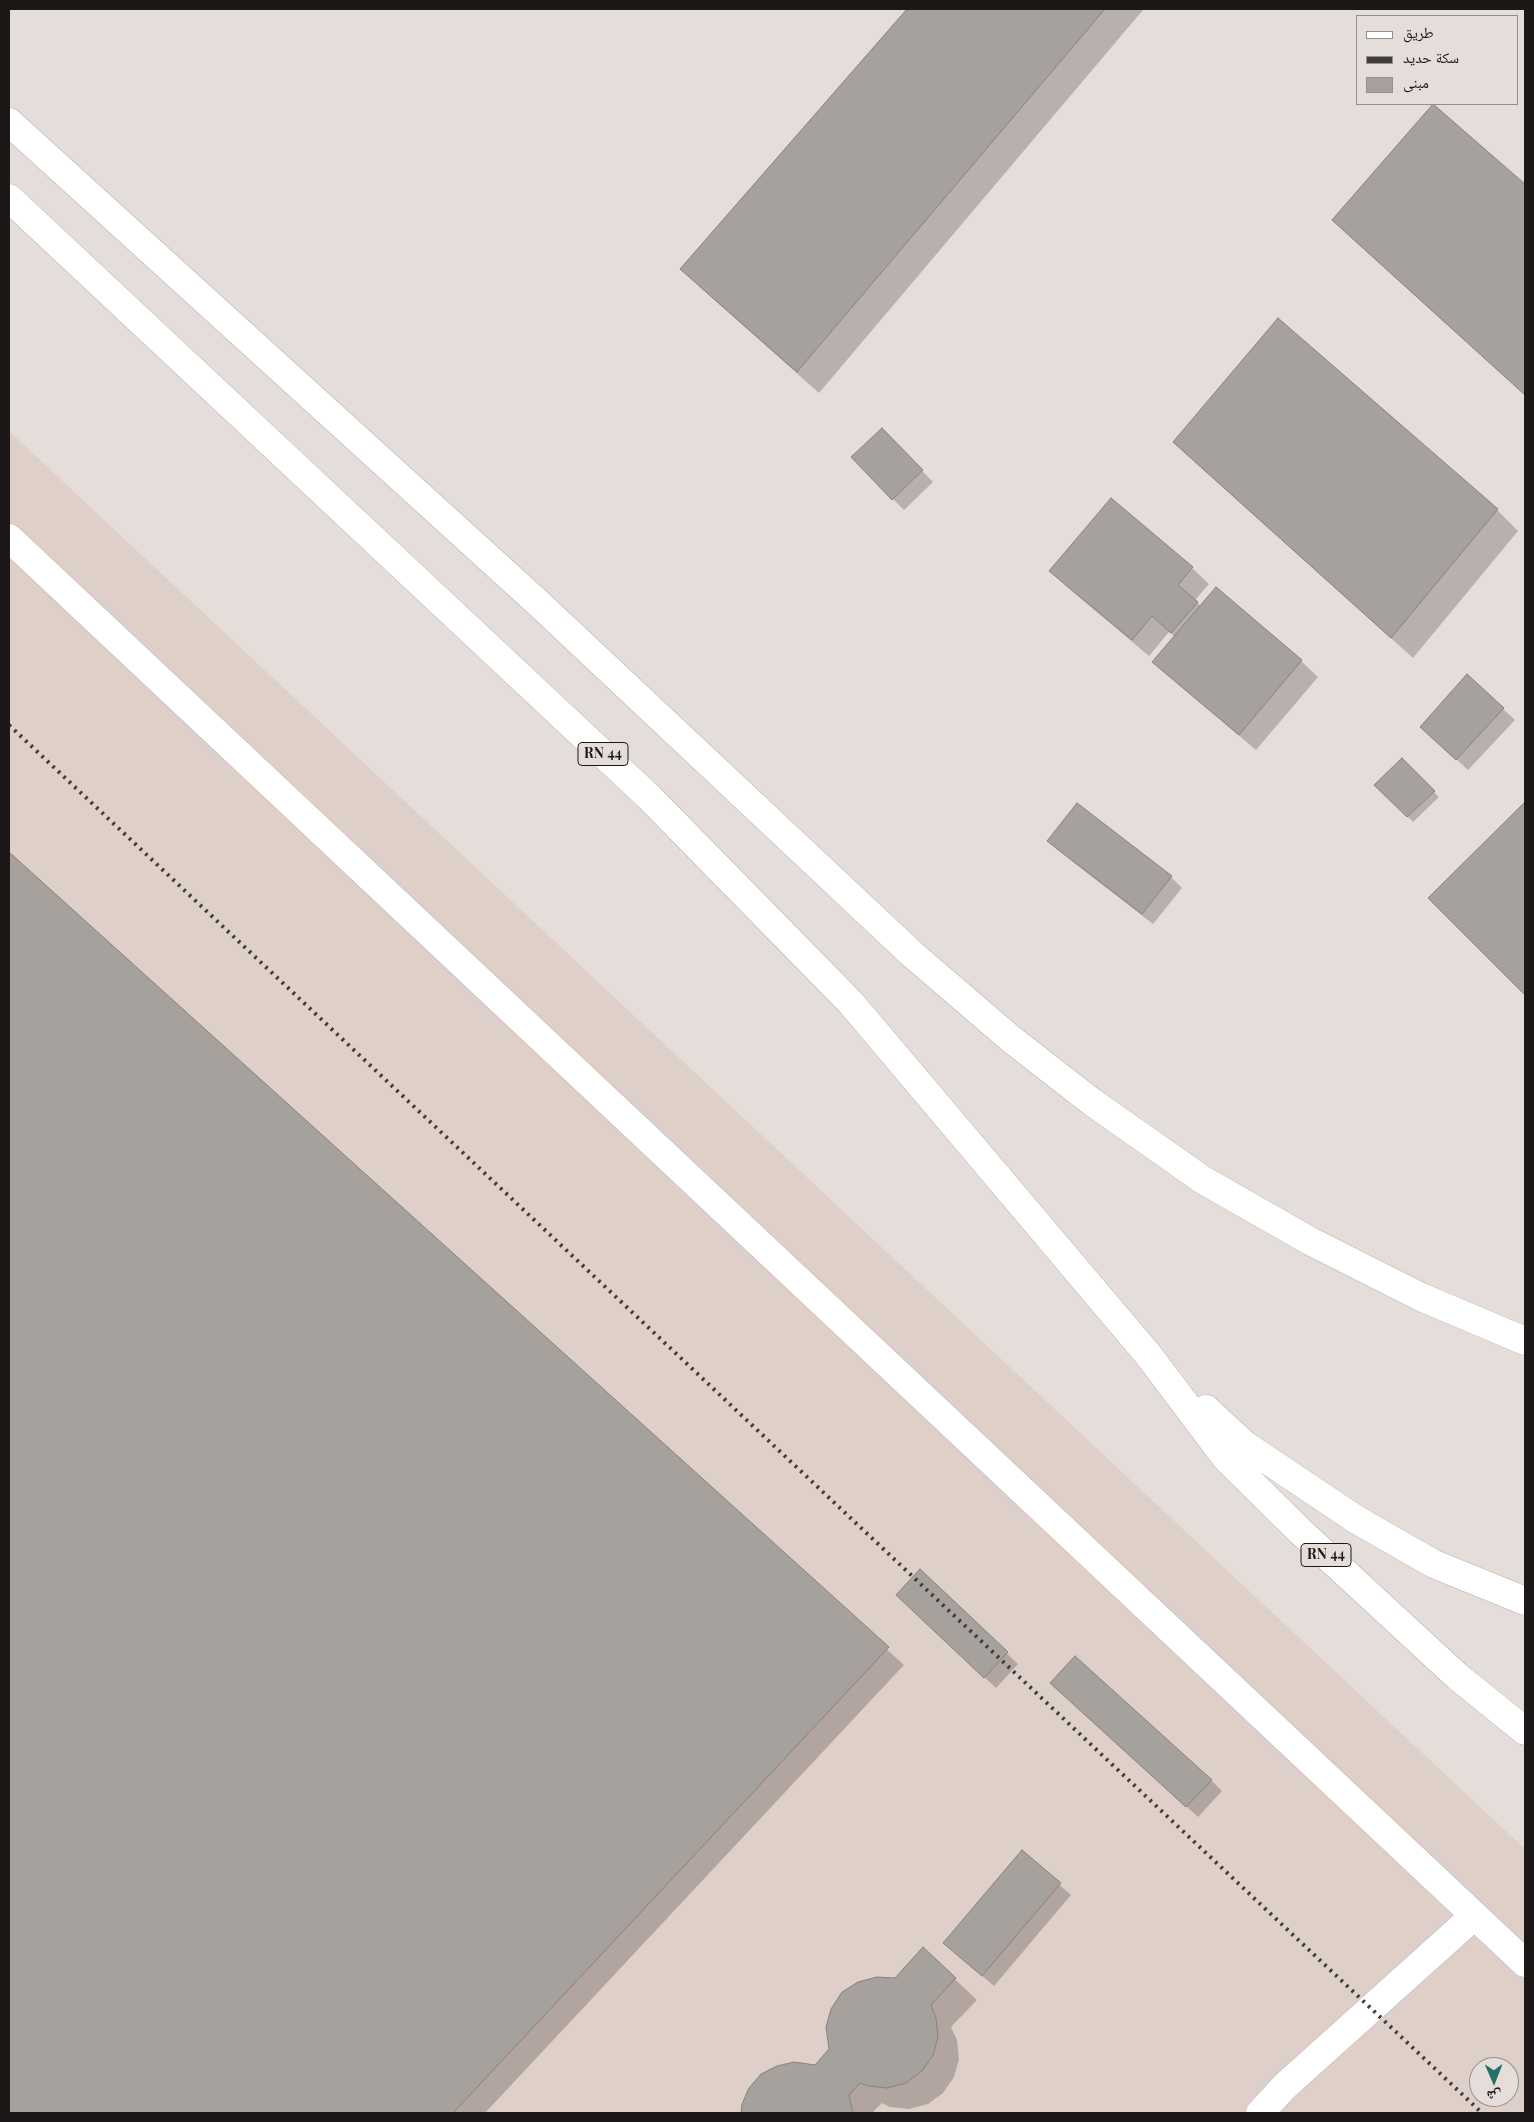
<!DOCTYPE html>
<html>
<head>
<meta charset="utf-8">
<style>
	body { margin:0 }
	#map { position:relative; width:1534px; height:2122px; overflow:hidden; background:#e5ddda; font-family:"Playfair Display","Noto Naskh Arabic",serif }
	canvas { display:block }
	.frame { position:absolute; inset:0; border:10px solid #1b1817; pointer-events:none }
	.legend { position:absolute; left:1356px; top:15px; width:162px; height:90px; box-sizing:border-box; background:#e5ddda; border:1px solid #948e8c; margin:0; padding:6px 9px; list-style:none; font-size:15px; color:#1b1817 }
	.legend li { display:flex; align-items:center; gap:10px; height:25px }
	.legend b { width:25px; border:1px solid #948e8c }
	.north { position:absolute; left:1469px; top:2057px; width:50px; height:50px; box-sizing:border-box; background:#e5ddda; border:1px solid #948e8c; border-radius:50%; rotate:179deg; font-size:14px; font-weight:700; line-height:20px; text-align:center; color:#1b1817 }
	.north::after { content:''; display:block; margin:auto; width:18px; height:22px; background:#256f69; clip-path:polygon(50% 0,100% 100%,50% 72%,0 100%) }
</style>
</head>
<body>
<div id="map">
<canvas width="1534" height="2122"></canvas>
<div class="frame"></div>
<ul class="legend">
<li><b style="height:6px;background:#fff"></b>طريق</li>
<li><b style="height:6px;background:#403c3b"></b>سكة حديد</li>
<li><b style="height:14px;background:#a6a19c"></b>مبنى</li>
</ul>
<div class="north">ش</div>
</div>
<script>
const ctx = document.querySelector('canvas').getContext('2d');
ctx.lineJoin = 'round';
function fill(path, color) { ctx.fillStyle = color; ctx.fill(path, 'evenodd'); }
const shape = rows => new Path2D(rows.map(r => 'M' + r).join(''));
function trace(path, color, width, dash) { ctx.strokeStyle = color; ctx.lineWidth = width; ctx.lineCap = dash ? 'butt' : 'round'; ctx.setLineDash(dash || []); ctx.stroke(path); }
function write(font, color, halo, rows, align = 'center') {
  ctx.font = font + ' "Playfair Display",serif'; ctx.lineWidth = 4; ctx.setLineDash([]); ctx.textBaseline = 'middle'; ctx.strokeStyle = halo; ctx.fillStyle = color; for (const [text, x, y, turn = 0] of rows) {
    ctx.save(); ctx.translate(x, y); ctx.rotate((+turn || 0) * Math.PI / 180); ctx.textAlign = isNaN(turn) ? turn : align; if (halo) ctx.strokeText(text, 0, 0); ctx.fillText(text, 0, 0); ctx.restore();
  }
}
fill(shape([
	[9,431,1525,1849,1525,2113,9,2113],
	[1479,2067,1509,2067,1509,2097,1479,2097]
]), '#dfcfc9');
fill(shape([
	[908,9,1143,10,819,393,703,290,682,269],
	[1433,106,1525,186,1525,395,1355,241],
	[882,429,933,482,904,510,893,499],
	[1174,442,1497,510,1518,531,1413,658,1196,463],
	[1111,500,1192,568,1209,584,1195,600,1201,606,1216,588,1301,661,1318,677,1256,750,1171,678,1154,662,1175,637,1169,632,1149,656,1067,587,1051,571],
	[1467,676,1515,720,1468,770,1432,737],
	[1402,760,1439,797,1413,822,1376,785],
	[1525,803,1525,993,1430,898],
	[1049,841,1171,877,1182,888,1153,924,1060,852],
	[9,854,904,1665,485,2113,9,2113],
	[920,1571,1018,1664,996,1688,908,1605],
	[1063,1694,1211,1780,1222,1791,1198,1817],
	[1022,1852,1071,1895,994,1986,944,1943],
	[923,1949,977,2000,951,2027,957,2040,959,2059,954,2077,943,2093,928,2104,909,2109,890,2107,882,2103,872,2113,742,2113,743,2104,816,2066]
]), '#0003');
const building = shape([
	[907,9,1105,9,797,372,680,269,907,9],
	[1433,104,1525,184,1525,395,1332,220,1433,104],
	[1278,318,1498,509,1391,638,1173,442,1278,318],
	[882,428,923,470,892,500,851,457,882,428],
	[1111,498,1193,567,1178,585,1198,602,1171,633,1152,616,1132,640,1049,571,1111,498],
	[1216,587,1302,660,1239,735,1152,662,1216,587],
	[1467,674,1504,708,1456,760,1420,727,1467,674],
	[1402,758,1435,791,1407,817,1374,785,1402,758],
	[1525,802,1525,995,1428,898,1525,802],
	[1077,803,1172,876,1142,914,1047,841,1077,803],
	[9,852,889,1647,453,2113,9,2113,9,852],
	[920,1569,1008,1652,984,1678,896,1595,920,1569],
	[1075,1656,1212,1780,1186,1807,1050,1683,1075,1656],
	[1022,1850,1061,1883,982,1976,943,1943,1022,1850],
	[923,1947,956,1978,931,2005,936,2018,938,2037,933,2055,922,2071,906,2083,887,2088,868,2086,860,2083,849,2095,853,2113,741,2113,742,2104,749,2088,761,2074,777,2066,794,2062,815,2065,829,2049,826,2027,831,2009,842,1992,858,1982,877,1977,895,1978,923,1947]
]);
fill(building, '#a6a19c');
trace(building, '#87827d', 1);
const minor = shape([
	[9,538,1525,1963],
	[1260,2113,1285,2086,1474,1916]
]);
const highway = shape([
	[9,122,536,601,912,954,1011,1039,1092,1102,1203,1180,1310,1241,1421,1297,1525,1341],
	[9,198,650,798,851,1003,1150,1357,1226,1458,1300,1531,1457,1676,1525,1731],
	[1206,1409,1245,1445,1357,1520,1434,1564,1525,1601]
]);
trace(minor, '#b8b0ae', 29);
trace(highway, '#b8b0ae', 29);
trace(minor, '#fff', 28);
trace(highway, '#fff', 28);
trace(shape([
	[9,725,1482,2113]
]), '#403c3b', 4, [2.5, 5]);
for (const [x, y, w] of [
	[603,754,50],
	[1326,1555,50]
]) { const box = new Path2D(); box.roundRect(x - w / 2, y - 11.5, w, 23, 4); ctx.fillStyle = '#e5ddda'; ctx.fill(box); trace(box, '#1b1817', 1); }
write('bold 14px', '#1b1817', null, [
	["RN 44",603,754],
	["RN 44",1326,1555]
]);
</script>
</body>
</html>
